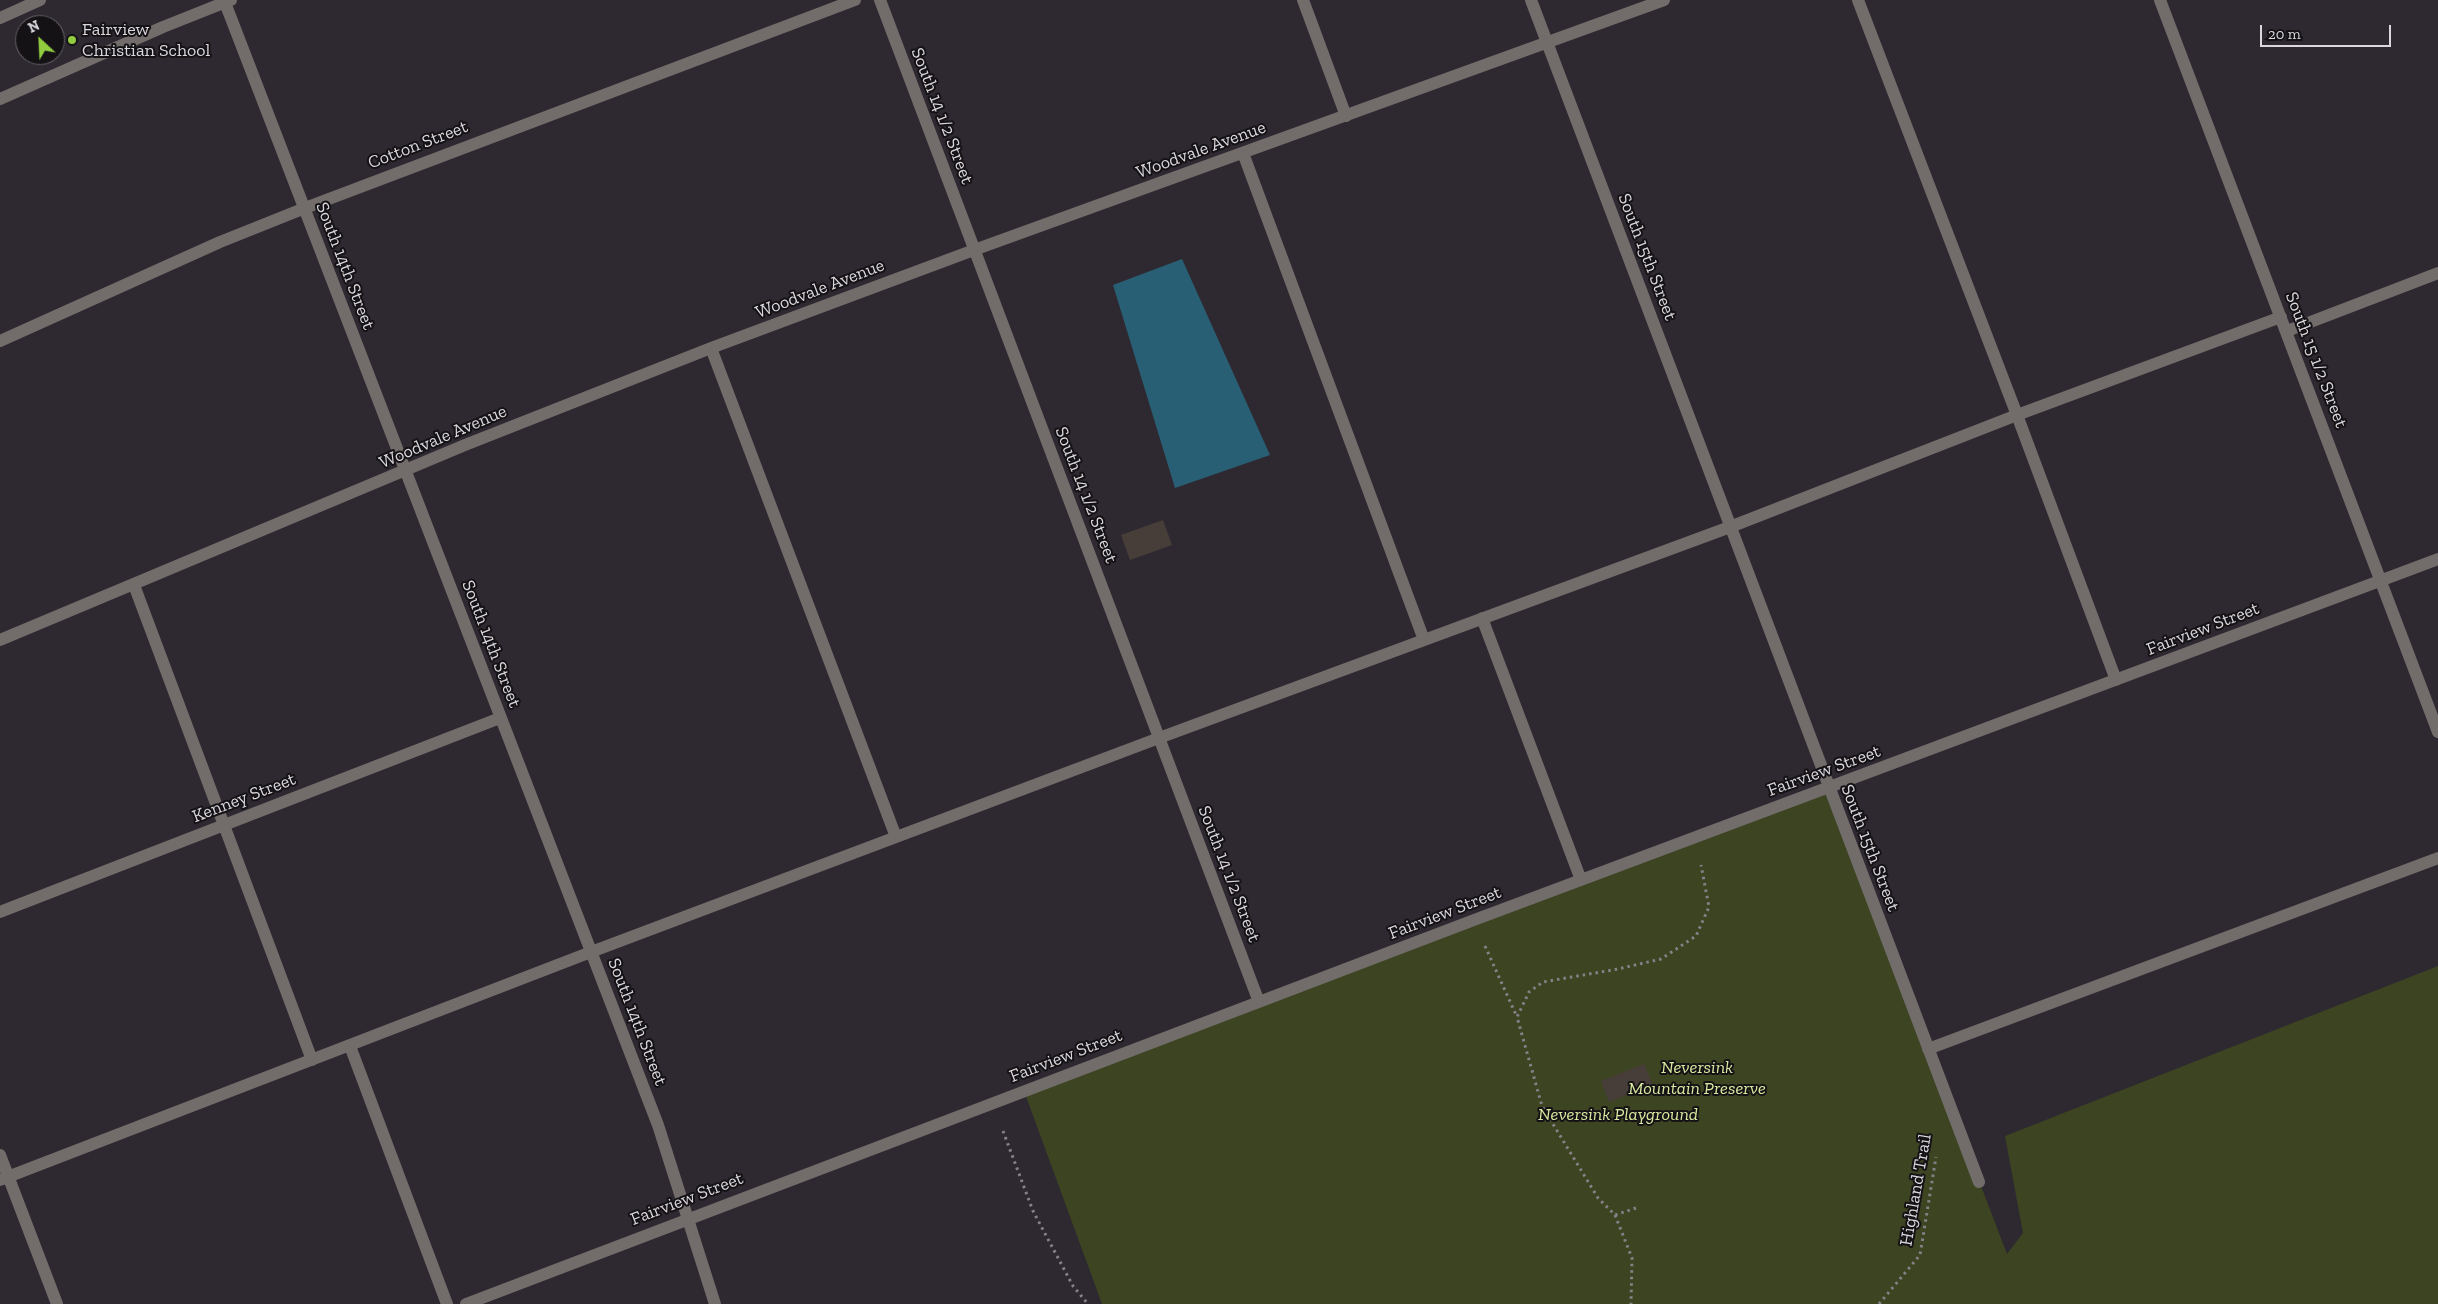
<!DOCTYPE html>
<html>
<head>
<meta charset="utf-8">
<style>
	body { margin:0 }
	#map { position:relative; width:2438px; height:1304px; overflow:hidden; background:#2e2931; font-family:"Zilla Slab",serif }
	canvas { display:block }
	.north { position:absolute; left:15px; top:15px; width:50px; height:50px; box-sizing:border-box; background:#151216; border:1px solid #646166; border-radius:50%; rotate:335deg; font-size:14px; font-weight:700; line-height:20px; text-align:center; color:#dbd8dd }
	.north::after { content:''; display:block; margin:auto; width:18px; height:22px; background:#91cd3f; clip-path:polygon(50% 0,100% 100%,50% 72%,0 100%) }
	.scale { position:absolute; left:2260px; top:25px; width:131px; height:22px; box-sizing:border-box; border:2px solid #dbd8dd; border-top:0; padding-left:6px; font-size:15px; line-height:18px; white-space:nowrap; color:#dbd8dd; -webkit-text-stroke:4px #151216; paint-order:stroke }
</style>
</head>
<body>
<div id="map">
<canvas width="2438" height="1304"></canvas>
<div class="north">N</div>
<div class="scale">20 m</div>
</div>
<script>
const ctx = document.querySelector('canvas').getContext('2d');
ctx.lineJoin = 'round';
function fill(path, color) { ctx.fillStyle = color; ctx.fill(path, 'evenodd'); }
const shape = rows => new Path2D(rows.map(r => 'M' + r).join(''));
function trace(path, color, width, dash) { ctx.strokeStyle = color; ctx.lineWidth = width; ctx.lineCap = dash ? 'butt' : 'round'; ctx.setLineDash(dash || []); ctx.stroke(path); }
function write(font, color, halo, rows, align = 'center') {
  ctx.font = font + ' "Zilla Slab",serif'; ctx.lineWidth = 4; ctx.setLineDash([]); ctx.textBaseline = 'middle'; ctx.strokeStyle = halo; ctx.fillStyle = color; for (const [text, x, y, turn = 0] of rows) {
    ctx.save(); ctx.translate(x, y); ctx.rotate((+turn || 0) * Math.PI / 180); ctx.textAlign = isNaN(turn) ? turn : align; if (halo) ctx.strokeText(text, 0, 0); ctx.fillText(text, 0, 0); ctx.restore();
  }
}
fill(shape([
	[1829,788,2007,1254,2023,1233,2005,1136,2438,966,2438,1304,1102,1304,1024,1091]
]), '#3d4422');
fill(shape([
	[1182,259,1270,455,1175,488,1113,285]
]), '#295f74');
fill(shape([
	[1163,520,1172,545,1130,560,1121,535],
	[1644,1064,1653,1085,1609,1102,1601,1081]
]), '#483e39');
trace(shape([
	[1485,946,1517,1017],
	[1003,1131,1033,1211,1073,1286,1088,1304],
	[1636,1208,1615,1215,1598,1198,1542,1106,1517,1017,1529,992,1543,982,1618,969,1661,959,1696,936,1709,907,1701,865],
	[1615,1215,1632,1258,1631,1304],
	[1879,1304,1920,1255,1936,1157]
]), '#858187', 3, [2.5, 4]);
trace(shape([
	[224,0,658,1125,715,1304],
	[880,0,1259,1002],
	[1303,0,1346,116],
	[1531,0,1979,1182],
	[1858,0,2017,415,2116,680],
	[2160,0,2438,732],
	[0,18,40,0],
	[0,99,163,27,231,0],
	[1243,153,1424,640],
	[2287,331,2438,273],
	[0,341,220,242,305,208,855,0],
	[711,348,896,837],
	[134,585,312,1060],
	[1482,618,1581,880],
	[0,640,465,445,711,348,974,250,1664,0],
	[0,912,500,718],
	[350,1046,447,1304],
	[1928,1049,2438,858],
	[0,1155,57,1304],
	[0,1180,591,952,1159,738,1730,527,2017,415,2281,317],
	[466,1304,1474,920,2438,559]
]), '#726d6b', 12);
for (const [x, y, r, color] of [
	[72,40,5,"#91cd3f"]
]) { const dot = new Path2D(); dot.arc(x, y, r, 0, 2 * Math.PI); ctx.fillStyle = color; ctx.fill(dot); trace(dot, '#151216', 2); }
write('18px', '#dbd8dd', '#151216', [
	["Fairview",82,30],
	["Christian School",82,51]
], 'left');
write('18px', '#dbd8dd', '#151216', [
	["South 14 1/2 Street",942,116,69],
	["Cotton Street",418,145,-21],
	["Woodvale Avenue",1201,150,-20],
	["South 15th Street",1647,257,69],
	["South 14th Street",345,266,69],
	["Woodvale Avenue",820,289,-21],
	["South 15 1/2 Street",2316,360,69],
	["Woodvale Avenue",443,437,-23],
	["South 14 1/2 Street",1086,495,69],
	["Fairview Street",2203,629,-21],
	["South 14th Street",491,644,69],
	["Fairview Street",1824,771,-20],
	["Kenney Street",244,798,-21],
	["South 15th Street",1870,848,69],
	["South 14 1/2 Street",1229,874,69],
	["Fairview Street",1445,913,-21],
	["South 14th Street",637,1022,69],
	["Fairview Street",1066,1056,-21],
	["Highland Trail",1916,1190,-80],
	["Fairview Street",687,1199,-21]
]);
write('italic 18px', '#d9eaa0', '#151216', [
	["Neversink",1697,1068],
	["Mountain Preserve",1697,1089],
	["Neversink Playground",1618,1115]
]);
</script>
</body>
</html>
